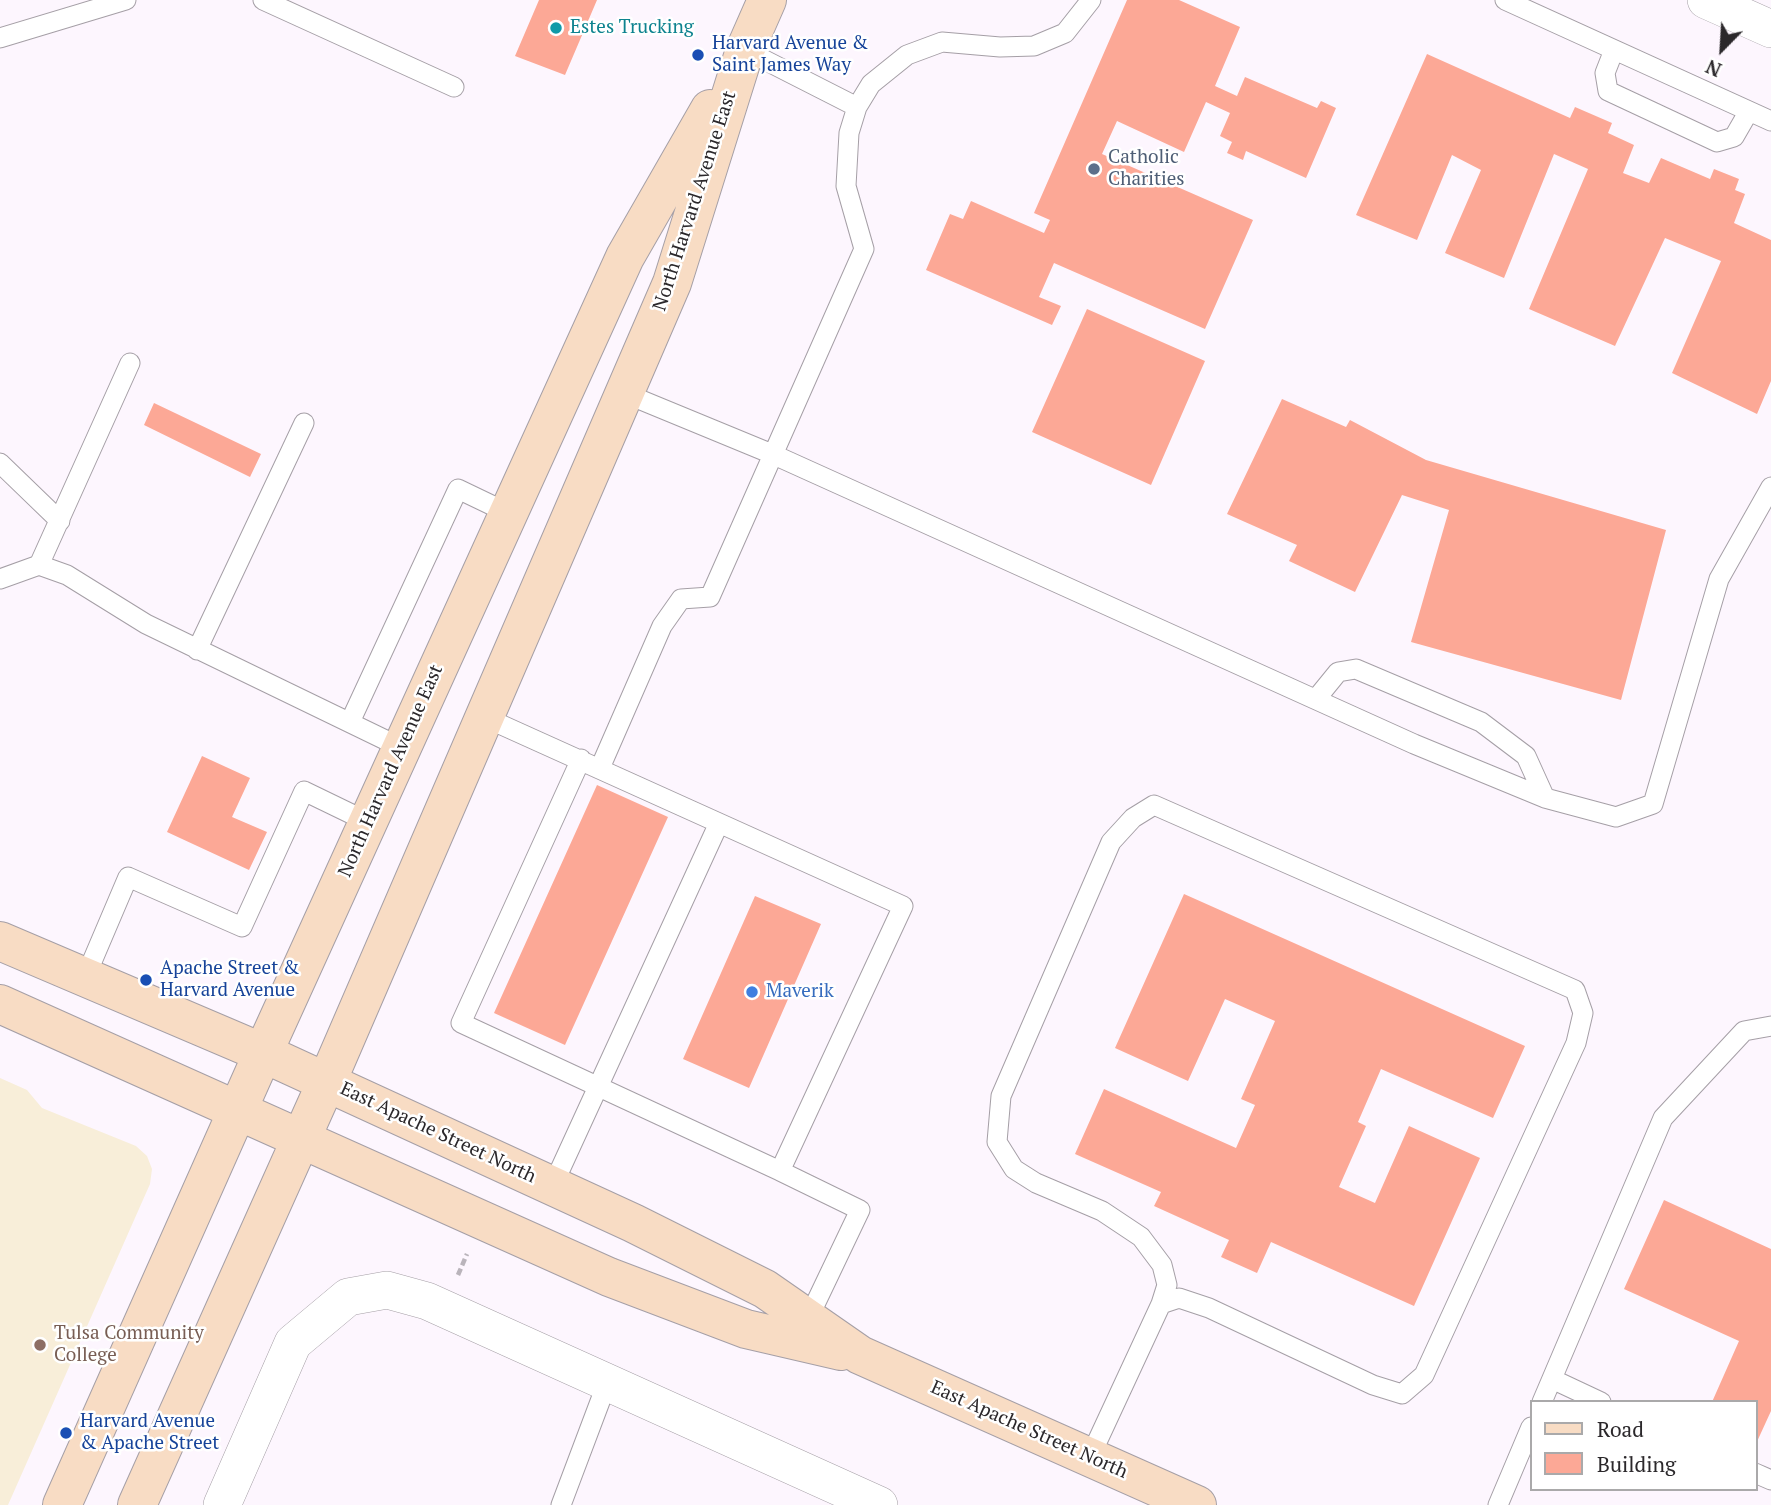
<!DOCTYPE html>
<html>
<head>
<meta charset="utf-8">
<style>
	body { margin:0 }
	#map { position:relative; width:1771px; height:1505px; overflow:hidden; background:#fdf6fe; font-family:"PT Serif",serif }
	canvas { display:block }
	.legend { position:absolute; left:1530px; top:1400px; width:228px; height:91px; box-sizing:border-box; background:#fff; border:2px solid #aaa9aa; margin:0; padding:9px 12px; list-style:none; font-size:21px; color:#2b282b }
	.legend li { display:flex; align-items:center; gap:14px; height:35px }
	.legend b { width:35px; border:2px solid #aaa9aa }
	.north { position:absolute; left:1687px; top:14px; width:70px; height:70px; -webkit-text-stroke:5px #fff; paint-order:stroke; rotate:204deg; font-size:19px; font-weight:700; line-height:28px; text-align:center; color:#2b282b }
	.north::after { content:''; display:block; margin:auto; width:24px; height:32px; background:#2b282b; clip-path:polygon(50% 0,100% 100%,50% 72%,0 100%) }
</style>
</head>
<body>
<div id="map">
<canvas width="1771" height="1505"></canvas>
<ul class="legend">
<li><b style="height:9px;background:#f8dcc4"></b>Road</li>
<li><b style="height:19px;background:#fca896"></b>Building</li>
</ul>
<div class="north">N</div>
</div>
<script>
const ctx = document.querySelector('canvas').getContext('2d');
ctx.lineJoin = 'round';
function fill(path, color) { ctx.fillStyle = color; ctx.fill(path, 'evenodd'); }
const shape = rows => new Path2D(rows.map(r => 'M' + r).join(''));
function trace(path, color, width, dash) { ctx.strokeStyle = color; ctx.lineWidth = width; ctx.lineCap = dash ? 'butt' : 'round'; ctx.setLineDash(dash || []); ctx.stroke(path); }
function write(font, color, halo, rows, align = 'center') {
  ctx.font = font + ' "PT Serif",serif'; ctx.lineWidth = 5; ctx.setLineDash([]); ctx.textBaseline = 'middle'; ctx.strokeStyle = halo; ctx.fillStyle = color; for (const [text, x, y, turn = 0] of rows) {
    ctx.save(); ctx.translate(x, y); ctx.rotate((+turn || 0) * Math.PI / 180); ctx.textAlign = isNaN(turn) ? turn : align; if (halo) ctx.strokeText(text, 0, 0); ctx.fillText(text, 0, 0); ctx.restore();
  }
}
fill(shape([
	[0,1078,27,1090,42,1108,136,1146,147,1156,152,1169,150,1184,8,1505,0,1505]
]), '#f8eed9');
fill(shape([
	[539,0,597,0,565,75,515,56],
	[1127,0,1179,0,1240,27,1215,86,1237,96,1245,77,1317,108,1321,101,1336,108,1306,178,1246,151,1243,160,1227,153,1232,142,1220,136,1230,113,1206,102,1184,152,1117,121,1102,154,1253,220,1205,329,1054,263,1039,297,1061,306,1052,325,926,270,950,214,963,219,971,201,1044,233,1050,220,1034,213],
	[1427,54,1570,118,1575,107,1612,123,1608,133,1634,145,1623,173,1649,183,1661,158,1710,179,1714,169,1739,179,1735,190,1745,194,1734,223,1771,240,1771,381,1757,414,1672,373,1721,261,1665,238,1615,346,1529,309,1588,169,1554,154,1504,278,1445,253,1481,170,1452,155,1417,240,1356,215],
	[1087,309,1205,361,1151,485,1032,432],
	[1282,399,1346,427,1350,420,1426,460,1666,530,1621,700,1411,642,1449,510,1402,495,1355,592,1289,561,1297,545,1227,514],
	[154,403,261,454,250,477,144,425],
	[202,756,250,778,232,817,267,832,249,870,167,832],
	[597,785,668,817,565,1045,494,1013],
	[1184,894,1525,1046,1493,1118,1381,1069,1358,1122,1366,1126,1339,1187,1375,1203,1409,1126,1480,1158,1414,1306,1271,1242,1257,1273,1221,1257,1229,1240,1154,1206,1161,1192,1075,1154,1104,1089,1236,1148,1255,1105,1241,1099,1275,1021,1225,999,1188,1081,1115,1048],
	[755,896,821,924,749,1088,683,1059],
	[1664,1200,1771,1249,1771,1411,1755,1446,1755,1402,1712,1402,1739,1341,1624,1289]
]), '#fca896');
const service = shape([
	[263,0,454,87],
	[1505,0,1771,121],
	[0,38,126,0],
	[745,50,857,107],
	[1614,50,1605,73,1608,91,1717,142,1734,137,1749,111],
	[624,393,772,454,1414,744,1545,798,1616,817,1653,804,1719,579,1771,487],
	[0,463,60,521],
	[39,565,130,363],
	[0,579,39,565,67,575,146,624,402,748],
	[197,650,304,423],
	[1316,699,1338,672,1356,669,1481,722,1526,756,1545,798],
	[484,717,903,906,780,1171,860,1210,808,1319],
	[350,722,458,489,508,513],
	[581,759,461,1023,780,1171],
	[600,768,662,626,681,599,710,597,864,249,846,186,849,133,857,107,871,84,907,55,942,42,1000,47,1034,46,1065,33,1091,0],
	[85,978,128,877,242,927,304,791,368,822],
	[553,1185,719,823],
	[1552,1379,1601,1402],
	[1542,1402,1663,1118,1744,1031,1771,1026],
	[1090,1457,1161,1304,1167,1285,1162,1265,1141,1237,1102,1211,1036,1183,1014,1169,997,1142,1001,1096,1111,842,1133,818,1154,805,1575,990,1583,1013,1576,1043,1424,1375,1402,1394,1373,1385,1209,1308,1179,1298,1161,1304],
	[1755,1473,1771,1480],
	[561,1505,607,1383],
	[1498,1505,1531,1427]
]);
const minor = shape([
	[1706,0,1771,29],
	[222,1505,293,1343,348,1297,387,1290,427,1301,879,1505]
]);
const secondary = shape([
	[0,941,263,1053,633,1223,765,1289,860,1355,1197,1505],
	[0,1004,609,1277,746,1329,841,1351],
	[62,1505,263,1053,625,257,710,109],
	[137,1505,335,1063,672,283,745,50,767,0]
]);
trace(service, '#a59fa6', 21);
trace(minor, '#a59fa6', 38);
trace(secondary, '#a59fa6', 40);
trace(shape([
	[458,1275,467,1254]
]), '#bab4bb', 4.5, [7, 3.5]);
trace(service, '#fff', 19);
trace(minor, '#fff', 37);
trace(secondary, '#f8dcc4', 38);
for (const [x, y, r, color] of [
	[556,28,7,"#0f9aa8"],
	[698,55,7,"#1a4fb4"],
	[1094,169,7,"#5c6f8a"],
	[146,980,7,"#1a4fb4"],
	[752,992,7,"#3f7fe0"],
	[40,1345,7,"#8d6e63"],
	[66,1433,7,"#1a4fb4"]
]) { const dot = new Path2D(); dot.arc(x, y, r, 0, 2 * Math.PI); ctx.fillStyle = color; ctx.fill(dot); trace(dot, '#fff', 2.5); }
write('19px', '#0d838f', '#fff', [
	["Estes Trucking",570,28]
], 'left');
write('19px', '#164399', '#fff', [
	["Harvard Avenue &",712,44],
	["Saint James Way",712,66],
	["Apache Street &",160,969],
	["Harvard Avenue",160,991],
	["Harvard Avenue",80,1422],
	["& Apache Street",80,1444]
], 'left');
write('19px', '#4e5e75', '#fff', [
	["Catholic",1108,158],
	["Charities",1108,180]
], 'left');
write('19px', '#2b282b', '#fff', [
	["North Harvard Avenue East",695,201,-72],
	["North Harvard Avenue East",391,771,-66],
	["East Apache Street North",438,1133,25],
	["East Apache Street North",1029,1430,24]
]);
write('19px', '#366cbe', '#fff', [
	["Maverik",766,992]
], 'left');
write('19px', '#785e54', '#fff', [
	["Tulsa Community",54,1334],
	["College",54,1356]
], 'left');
</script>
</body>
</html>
